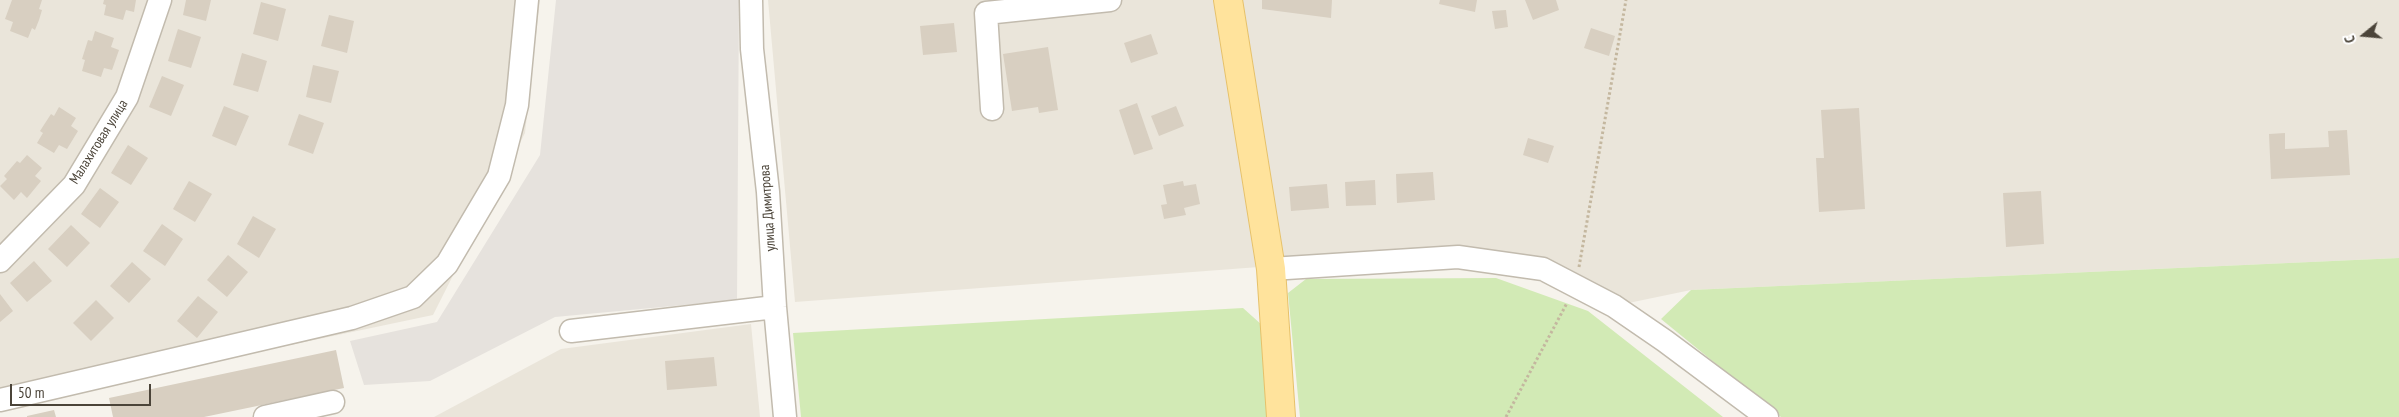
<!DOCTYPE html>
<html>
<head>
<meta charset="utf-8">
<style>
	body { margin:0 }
	#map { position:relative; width:2399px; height:417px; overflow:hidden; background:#f6f3ec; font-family:"PT Sans Narrow",sans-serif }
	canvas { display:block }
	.north { position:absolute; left:2339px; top:10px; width:50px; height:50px; -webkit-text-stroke:4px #fff; paint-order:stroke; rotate:253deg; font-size:14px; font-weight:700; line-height:20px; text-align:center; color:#4b4439 }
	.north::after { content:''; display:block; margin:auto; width:18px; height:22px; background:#4b4439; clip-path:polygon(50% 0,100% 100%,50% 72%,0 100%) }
	.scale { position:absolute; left:10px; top:384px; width:141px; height:22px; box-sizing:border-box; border:2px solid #4b4439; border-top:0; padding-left:6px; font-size:15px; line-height:18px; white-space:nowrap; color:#4b4439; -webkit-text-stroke:4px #fff; paint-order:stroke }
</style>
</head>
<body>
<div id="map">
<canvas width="2399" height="417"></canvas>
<div class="north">С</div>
<div class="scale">50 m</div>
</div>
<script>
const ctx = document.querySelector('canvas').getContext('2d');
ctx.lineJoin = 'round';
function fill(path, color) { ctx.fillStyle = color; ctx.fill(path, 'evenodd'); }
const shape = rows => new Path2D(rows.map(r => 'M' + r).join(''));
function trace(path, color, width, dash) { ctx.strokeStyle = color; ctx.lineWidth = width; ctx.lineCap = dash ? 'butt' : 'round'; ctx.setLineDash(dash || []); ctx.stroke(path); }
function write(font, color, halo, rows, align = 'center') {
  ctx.font = font + ' "PT Sans Narrow",sans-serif'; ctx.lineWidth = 4; ctx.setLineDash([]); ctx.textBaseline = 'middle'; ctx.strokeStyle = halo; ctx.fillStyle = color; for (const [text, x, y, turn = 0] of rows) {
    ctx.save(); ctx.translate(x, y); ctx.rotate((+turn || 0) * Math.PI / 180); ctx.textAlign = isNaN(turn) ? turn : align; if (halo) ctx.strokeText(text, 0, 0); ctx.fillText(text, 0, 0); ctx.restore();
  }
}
fill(shape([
	[0,0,540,0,525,133,433,315,0,406],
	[768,0,2399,0,2399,258,1691,290,1614,306,1543,269,1458,257,1259,267,795,302],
	[751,324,760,417,434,417,561,349]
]), '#eae5da');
fill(shape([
	[556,0,739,0,737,300,555,317,430,381,364,385,350,341,437,322,540,155]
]), '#e6e2dd');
fill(shape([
	[2399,258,2399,417,1781,417,1661,319,1691,290],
	[1496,278,1588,311,1723,417,1300,417,1288,293,1306,279],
	[1243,308,1272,334,1275,417,801,417,793,333]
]), '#d2eab5');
fill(shape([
	[12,0,42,0,39,9,42,10,39,20,35,30,32,28,28,38,10,31,13,22,5,19],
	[104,0,136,0,134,12,126,10,123,20,104,15,106,5,103,4],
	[186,0,211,0,206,21,183,15],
	[1262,0,1332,0,1331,18,1262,9],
	[1440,0,1477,0,1475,12,1439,4],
	[1525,0,1556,0,1559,10,1533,20],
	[261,2,286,9,278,41,253,34],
	[1506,10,1508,27,1495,29,1492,11],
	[329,15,354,21,347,53,321,46],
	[954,23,957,52,923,55,920,26],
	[1591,28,1615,36,1609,56,1584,48],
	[178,29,201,37,191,68,168,61],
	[95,31,114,38,111,47,119,50,112,70,104,68,101,77,82,71,85,60,82,59,88,40,92,41],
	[1151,34,1158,54,1131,63,1124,43],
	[1048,47,1058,110,1039,113,1038,107,1012,111,1003,54],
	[242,53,267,61,258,92,233,85],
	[313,65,339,71,331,103,306,97],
	[162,76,184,85,171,116,149,107],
	[1137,103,1153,149,1134,155,1119,110],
	[224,106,249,116,236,146,212,136],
	[1176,106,1184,126,1159,136,1151,116],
	[59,107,76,118,71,126,78,131,67,149,59,145,54,153,37,143,43,133,40,131,51,114,54,116],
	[1859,108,1865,209,1819,212,1816,158,1824,158,1821,110],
	[299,114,324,123,313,154,288,145],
	[2347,130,2350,175,2271,179,2269,134,2285,133,2285,149,2329,147,2328,131],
	[1528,138,1554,146,1548,163,1523,155],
	[128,145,148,158,131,185,111,173],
	[27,155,42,168,35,176,41,181,27,198,21,192,14,200,0,186,7,179,4,176,17,161,20,163],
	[1433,172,1435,200,1397,203,1396,174],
	[1375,180,1376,205,1346,206,1345,182],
	[189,181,212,194,195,222,173,209],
	[1183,181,1184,186,1196,184,1200,204,1184,208,1186,215,1164,219,1161,205,1167,204,1163,185],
	[1327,184,1329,208,1291,211,1289,187],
	[100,188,119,202,100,228,81,214],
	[2041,191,2044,244,2006,247,2003,193],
	[253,216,276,229,259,258,237,244],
	[162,224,183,239,165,266,143,251],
	[71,225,90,243,67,267,48,249],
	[228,255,248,272,227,297,207,280],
	[34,261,52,281,27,302,10,283],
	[132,262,151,279,129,303,110,286],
	[0,294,13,311,0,322],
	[198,296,218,312,197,338,177,321],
	[96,300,114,318,91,341,73,323],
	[336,350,344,388,204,417,113,417,109,398],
	[714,357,717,386,667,390,665,361],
	[54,410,56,417,27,417,27,416]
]), '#d8cfc1');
const minor = shape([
	[751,0,752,49,768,192,775,307,785,417],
	[992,109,986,13,1110,0],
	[0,261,74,185,127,97,160,0],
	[1271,269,1458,257,1543,269,1614,306,1665,341,1767,417],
	[571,331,775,307],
	[0,400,352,318,413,297,447,264,499,176,517,105,527,0],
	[265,417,333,402]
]);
const major = shape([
	[1228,0,1271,269,1281,417]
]);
trace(minor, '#c2bbae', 25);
trace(major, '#e6c16a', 30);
trace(shape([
	[1579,267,1626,0],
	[1506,417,1567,303]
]), '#c4b79f', 3, [2.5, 2.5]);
trace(minor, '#fff', 22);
trace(major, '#ffe39c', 28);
write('14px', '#4b4439', '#fff', [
	["Малахитовая улица",99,142,-58],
	["улица Димитрова",768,208,-94]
]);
</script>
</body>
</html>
